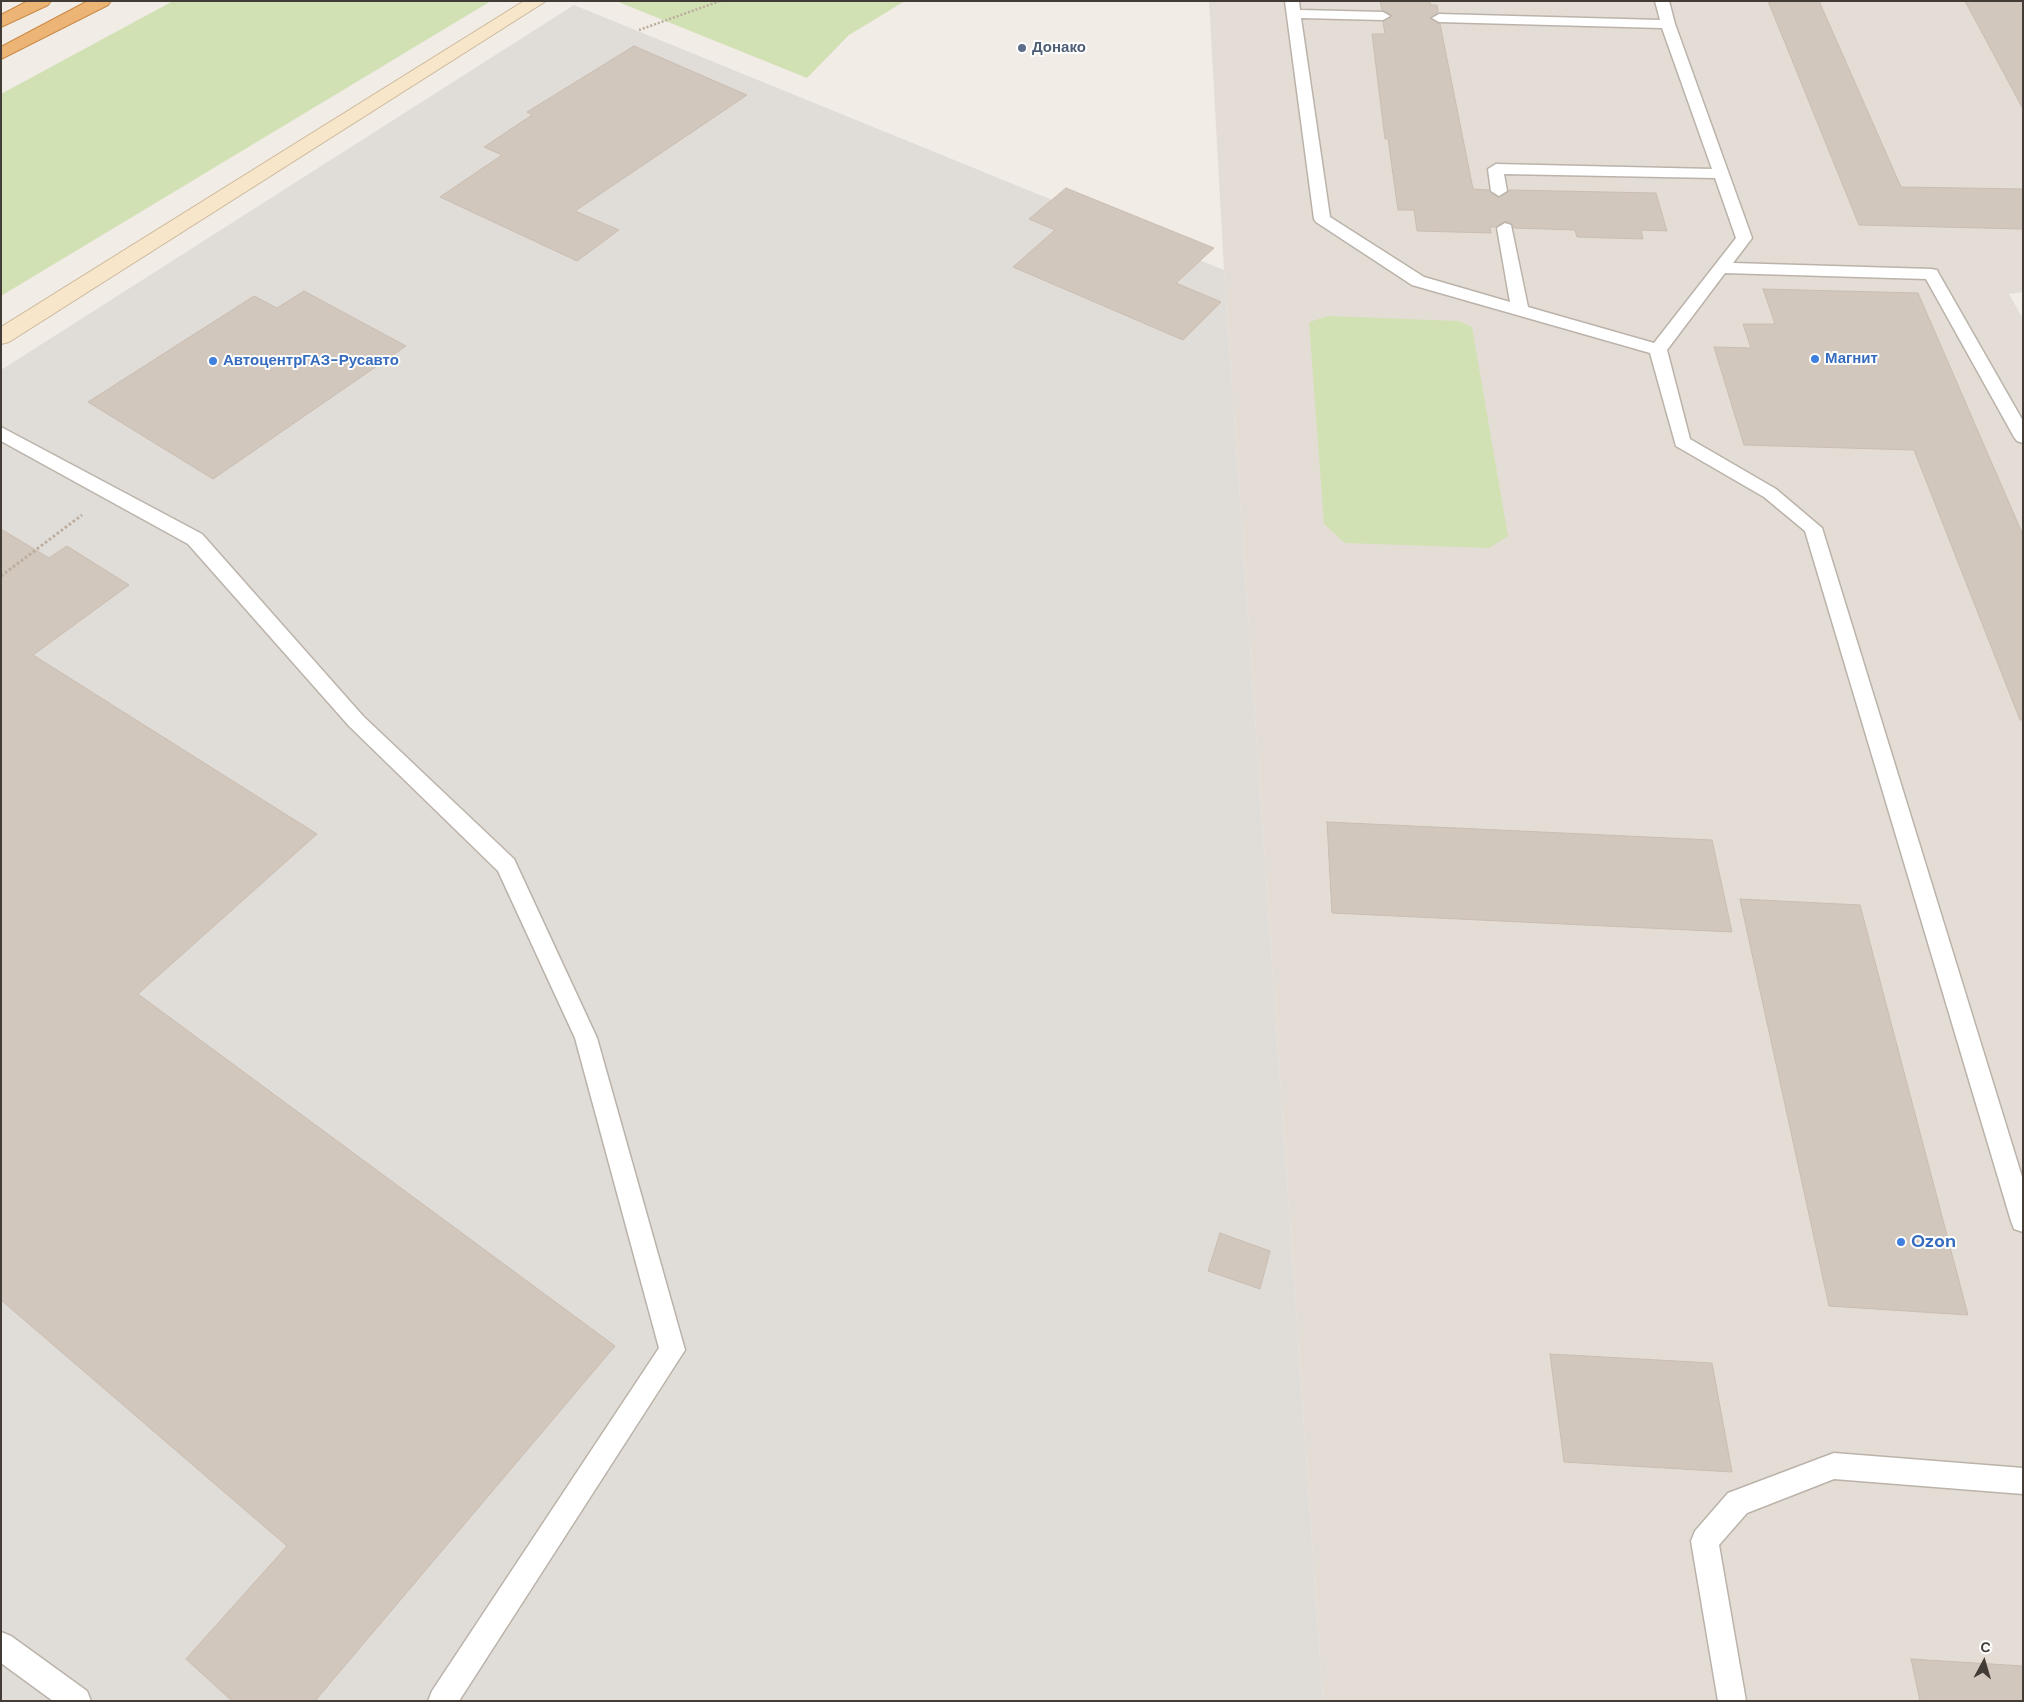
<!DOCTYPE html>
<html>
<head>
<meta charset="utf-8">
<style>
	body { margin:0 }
	#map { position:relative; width:2024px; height:1702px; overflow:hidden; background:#f1ece6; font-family:"DM Sans",sans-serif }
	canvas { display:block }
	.frame { position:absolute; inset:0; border:2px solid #433c36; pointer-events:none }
	.north { position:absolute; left:1959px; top:1637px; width:50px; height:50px; -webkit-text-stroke:4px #fff; paint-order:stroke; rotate:6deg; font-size:14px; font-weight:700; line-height:20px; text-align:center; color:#433c36 }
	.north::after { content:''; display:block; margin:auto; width:18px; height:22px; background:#433c36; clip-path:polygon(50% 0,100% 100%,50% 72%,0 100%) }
</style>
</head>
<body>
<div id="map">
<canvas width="2024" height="1702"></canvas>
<div class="frame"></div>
<div class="north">С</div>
</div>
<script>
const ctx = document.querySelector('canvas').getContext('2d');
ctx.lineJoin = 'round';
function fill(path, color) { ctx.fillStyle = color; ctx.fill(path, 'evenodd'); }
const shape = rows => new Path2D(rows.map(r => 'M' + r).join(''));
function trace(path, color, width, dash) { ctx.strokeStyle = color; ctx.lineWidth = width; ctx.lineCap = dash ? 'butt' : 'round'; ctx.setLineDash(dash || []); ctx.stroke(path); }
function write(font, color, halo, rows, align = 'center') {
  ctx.font = font + ' "DM Sans",sans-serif'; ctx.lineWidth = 4; ctx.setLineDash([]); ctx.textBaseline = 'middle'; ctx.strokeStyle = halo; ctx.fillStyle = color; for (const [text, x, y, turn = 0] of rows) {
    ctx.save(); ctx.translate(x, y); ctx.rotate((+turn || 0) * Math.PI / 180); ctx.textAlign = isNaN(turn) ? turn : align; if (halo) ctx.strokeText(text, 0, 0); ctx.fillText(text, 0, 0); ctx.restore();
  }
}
fill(shape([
	[1209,1,2023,1,2023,292,2009,294,2023,319,2023,1701,1323,1701,1224,270]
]), '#e4ddd5');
fill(shape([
	[574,5,1224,270,1323,1701,1,1701,1,370]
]), '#e0dcd8');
fill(shape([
	[173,1,491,1,1,296,1,94],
	[616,1,905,1,849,35,807,78],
	[1329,316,1459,321,1472,327,1508,536,1489,548,1345,543,1324,524,1309,322]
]), '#d2e1b4');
const building = shape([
	[1380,1,1430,1,1431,5,1437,5,1438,12,1430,19,1440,24,1473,189,1489,190,1498,198,1509,190,1656,193,1667,231,1641,230,1643,239,1577,237,1575,230,1514,228,1512,223,1506,221,1495,227,1490,227,1491,233,1417,231,1414,210,1398,210,1388,139,1385,139,1372,34,1385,34,1383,22,1392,15,1382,10,1380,1],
	[1768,1,1819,1,1901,187,2023,189,2023,229,1859,225,1768,1],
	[1965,1,2023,1,2023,109,1965,1],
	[634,46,747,95,575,211,619,230,577,261,440,197,502,155,484,147,532,115,527,112,634,46],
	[1066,188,1214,248,1176,283,1221,302,1183,340,1013,267,1055,230,1029,219,1066,188],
	[1763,289,1918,293,2023,535,2023,720,2020,720,1914,450,1744,445,1714,347,1751,348,1743,324,1775,324,1763,289],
	[304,291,406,346,213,479,88,402,254,296,277,308,304,291],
	[1,529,49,558,67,546,129,585,33,655,317,834,138,994,615,1346,315,1701,232,1701,186,1659,287,1546,1,1300,1,529],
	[1327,822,1712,840,1732,932,1332,913,1327,822],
	[1740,899,1860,905,1968,1315,1829,1306,1740,899],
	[1220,1233,1270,1251,1260,1289,1208,1271,1220,1233],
	[1550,1354,1712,1363,1732,1472,1564,1462,1550,1354],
	[1911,1659,2023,1666,2023,1701,1920,1701,1911,1659]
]);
fill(building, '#d1c7bd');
trace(building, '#cbbeb1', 1);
const lane = shape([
	[1285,1,1299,1,1300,10,1383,12,1390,16,1383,20,1301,18,1330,217,1424,277,1510,302,1497,228,1505,223,1511,225,1528,307,1654,343,1736,238,1715,178,1504,174,1507,191,1499,196,1491,191,1488,169,1496,164,1712,169,1662,28,1439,22,1432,18,1439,14,1660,20,1655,1,1669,1,1675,24,1752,238,1733,263,1931,269,1937,270,1939,274,2023,421,2023,443,2017,441,2014,437,1926,279,1725,273,1667,350,1690,439,1776,489,1822,528,2023,1180,2023,1232,2014,1229,2011,1221,1805,531,1764,497,1676,446,1650,353,1412,285,1316,222,1314,219,1285,1],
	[1,427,202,534,363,716,514,859,597,1038,685,1350,459,1701,428,1701,432,1691,659,1348,575,1038,498,871,349,726,188,544,1,441,1,427],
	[1834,1453,2023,1468,2023,1494,1834,1479,1747,1513,1719,1545,1746,1701,1718,1701,1691,1541,1695,1531,1728,1493,1834,1453],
	[1,1632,11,1636,87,1691,91,1701,53,1701,1,1663,1,1632]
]);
const secondary = shape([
	[524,1,546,1,9,342,1,344,1,327,524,1]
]);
const highway = shape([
	[28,1,51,1,48,5,1,27,1,15,28,1],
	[88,1,111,1,108,5,1,59,1,47,88,1]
]);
trace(lane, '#bbb3aa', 3);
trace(secondary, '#cbb89b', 2);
trace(highway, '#ca8947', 2);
trace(shape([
	[639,30,720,1]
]), '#bbad9d', 2.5, [2, 2]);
trace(shape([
	[1,576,82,515]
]), '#bbad9d', 3, [2.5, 2.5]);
fill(lane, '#fff');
fill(secondary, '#f8e6ca');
fill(highway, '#ecb576');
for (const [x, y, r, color] of [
	[1022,48,5,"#5c6f8a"],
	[1815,359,5,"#3f7fe0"],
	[213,361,5,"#3f7fe0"],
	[1901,1242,5,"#3f7fe0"]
]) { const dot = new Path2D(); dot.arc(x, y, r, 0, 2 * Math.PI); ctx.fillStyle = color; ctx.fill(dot); trace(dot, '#fff', 2); }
write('bold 15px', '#4e5e75', '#fff', [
	["Донако",1032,48]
], 'left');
write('bold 15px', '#366cbe', '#fff', [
	["Магнит",1825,359],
	["АвтоцентрГАЗ-Русавто",223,361]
], 'left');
write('bold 18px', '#366cbe', '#fff', [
	["Ozon",1911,1242]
], 'left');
</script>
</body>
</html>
